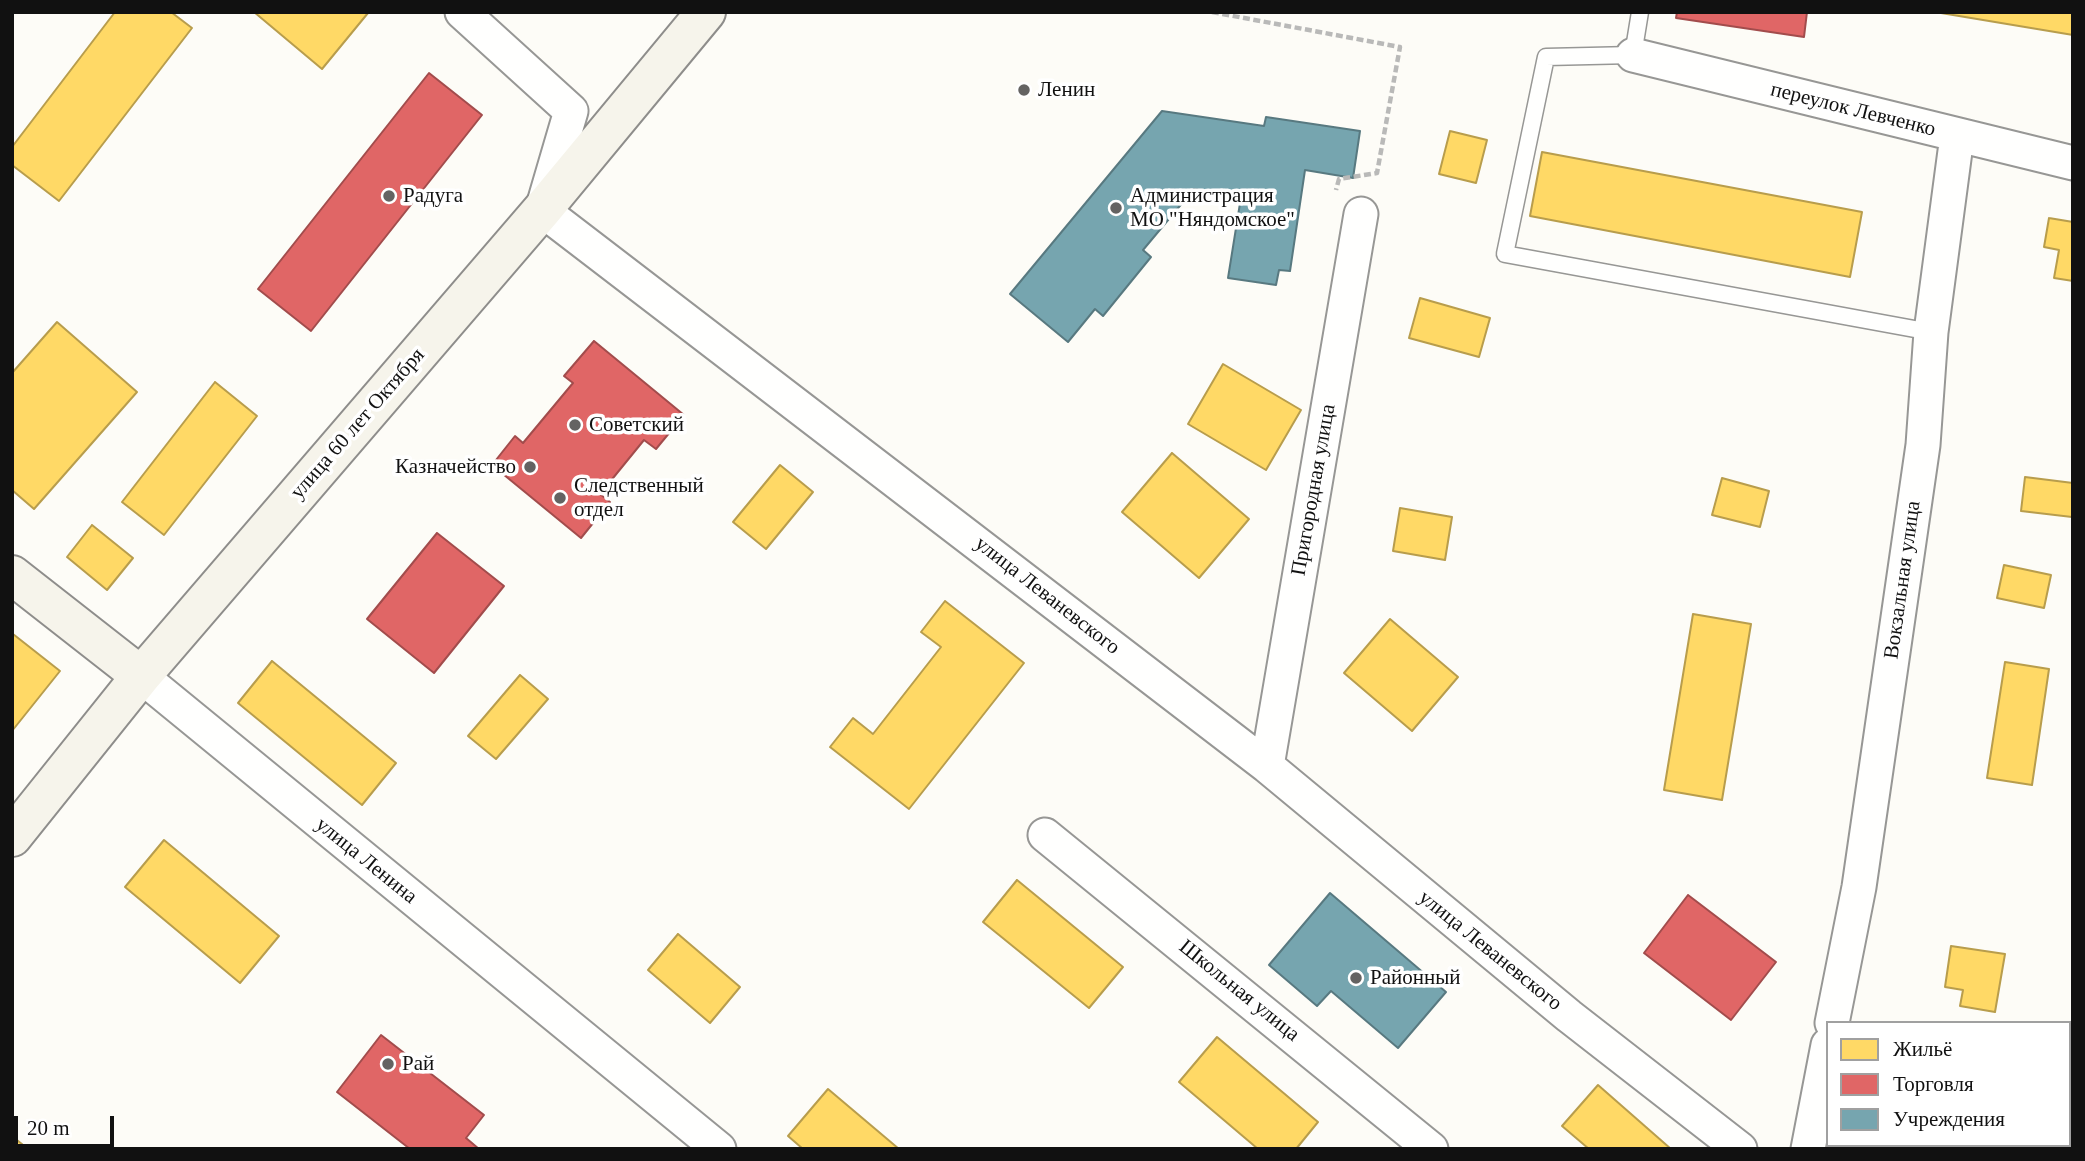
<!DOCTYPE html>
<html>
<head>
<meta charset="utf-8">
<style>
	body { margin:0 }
	#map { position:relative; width:2085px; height:1161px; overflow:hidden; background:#fdfcf7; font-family:Georgia,serif }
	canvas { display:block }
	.frame { position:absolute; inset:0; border:14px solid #111; pointer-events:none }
	.legend { position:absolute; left:1826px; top:1021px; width:245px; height:126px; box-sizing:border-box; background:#fff; border:2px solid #a0a0a0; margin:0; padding:9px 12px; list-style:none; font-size:21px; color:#111 }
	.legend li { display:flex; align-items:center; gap:14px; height:35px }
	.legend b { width:35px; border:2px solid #a0a0a0 }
	.scale { position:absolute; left:14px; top:1116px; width:100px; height:32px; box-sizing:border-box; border:4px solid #111; border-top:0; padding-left:9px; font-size:21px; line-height:24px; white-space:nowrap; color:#111; -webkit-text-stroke:5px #fff; paint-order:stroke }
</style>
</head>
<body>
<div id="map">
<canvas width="2085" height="1161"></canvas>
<div class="frame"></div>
<ul class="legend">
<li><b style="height:19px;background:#ffd966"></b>Жильё</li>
<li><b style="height:19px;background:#e06666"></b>Торговля</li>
<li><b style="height:19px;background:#76a5af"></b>Учреждения</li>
</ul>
<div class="scale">20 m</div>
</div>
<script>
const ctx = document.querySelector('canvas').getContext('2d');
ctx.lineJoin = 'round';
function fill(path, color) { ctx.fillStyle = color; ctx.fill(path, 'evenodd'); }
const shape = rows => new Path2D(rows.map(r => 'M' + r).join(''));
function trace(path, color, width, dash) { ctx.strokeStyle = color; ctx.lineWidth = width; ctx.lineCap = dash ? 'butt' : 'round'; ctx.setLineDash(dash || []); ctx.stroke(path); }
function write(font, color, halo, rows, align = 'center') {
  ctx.font = font + ' Georgia,serif'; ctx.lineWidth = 7; ctx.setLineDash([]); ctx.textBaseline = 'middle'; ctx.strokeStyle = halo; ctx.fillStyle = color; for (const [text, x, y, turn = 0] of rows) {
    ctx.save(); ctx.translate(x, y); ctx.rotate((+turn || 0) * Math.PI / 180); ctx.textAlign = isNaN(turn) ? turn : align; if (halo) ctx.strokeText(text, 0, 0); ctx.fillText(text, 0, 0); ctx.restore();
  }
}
const homes = shape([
	[115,12,171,12,192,28,59,201,12,165,12,147,115,12],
	[254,12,367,12,368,13,322,69,254,12],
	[1935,12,2073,12,2073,35,1935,12],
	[1450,131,1487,140,1476,183,1439,174,1450,131],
	[1542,152,1862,212,1850,277,1530,216,1542,152],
	[2049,218,2073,222,2073,281,2054,278,2059,250,2044,247,2049,218],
	[1420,298,1490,318,1479,357,1409,338,1420,298],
	[57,322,137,392,34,509,12,490,12,373,57,322],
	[1223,364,1301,410,1266,470,1188,424,1223,364],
	[215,382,257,416,164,535,122,502,215,382],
	[1172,453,1249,519,1199,578,1122,512,1172,453],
	[780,465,813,492,766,549,733,522,780,465],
	[2025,477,2073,483,2072,517,2021,511,2025,477],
	[1722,478,1769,491,1760,527,1712,515,1722,478],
	[1400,508,1452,517,1445,560,1393,551,1400,508],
	[92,525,133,558,107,590,67,557,92,525],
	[2004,565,2051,575,2044,608,1997,598,2004,565],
	[945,601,1024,663,909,809,830,747,853,718,873,734,941,647,921,632,945,601],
	[1693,614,1751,624,1722,800,1664,790,1693,614],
	[1390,619,1458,677,1412,731,1344,673,1390,619],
	[13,634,60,671,12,731,12,636,13,634],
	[272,661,396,763,362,805,238,703,272,661],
	[2005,662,2049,669,2032,785,1987,778,2005,662],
	[520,675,548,699,496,759,468,736,520,675],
	[164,840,279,936,240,983,125,887,164,840],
	[1017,880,1123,967,1089,1008,983,922,1017,880],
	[678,934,740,987,710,1023,648,970,678,934],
	[1951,946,2005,954,1995,1012,1960,1006,1963,990,1945,987,1951,946],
	[1217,1037,1318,1122,1296,1149,1258,1149,1179,1082,1217,1037],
	[1598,1085,1671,1149,1589,1149,1562,1126,1598,1085],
	[828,1089,899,1149,803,1149,788,1136,828,1089],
	[12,1136,28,1149,12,1149,12,1136]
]);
fill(homes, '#ffd966');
trace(homes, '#b89d4c', 2);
const shops = shape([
	[1677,12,1807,12,1804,37,1676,18,1677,12],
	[429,73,482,115,311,331,258,289,429,73],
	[594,341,684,415,656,449,644,440,600,494,610,502,581,538,492,465,515,436,523,443,573,383,564,376,594,341],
	[437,533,504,586,434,673,367,619,437,533],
	[1688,895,1776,962,1731,1020,1644,953,1688,895],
	[381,1035,484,1115,466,1138,479,1149,410,1149,337,1092,381,1035]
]);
fill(shops, '#e06666');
trace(shops, '#a24c4c', 2);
const public = shape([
	[1162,111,1264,126,1266,117,1360,131,1353,178,1305,170,1290,271,1279,270,1276,285,1228,278,1241,197,1194,189,1143,250,1151,257,1103,316,1095,309,1068,342,1010,294,1162,111],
	[1330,893,1446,992,1398,1048,1331,991,1317,1006,1269,965,1330,893]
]);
fill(public, '#76a5af');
trace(public, '#587980', 2);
const lane = shape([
	[1640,12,1633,55,1546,57,1505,254,1931,332]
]);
const street = shape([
	[462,12,571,111,542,210,1267,766,1569,1016,1740,1149],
	[1633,55,2073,163],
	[141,676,719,1149],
	[1267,766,1361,214],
	[1045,835,1431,1149],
	[1832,1023,1859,887,1923,445,1931,332,1957,136],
	[1808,1149,1828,1045]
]);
const secondary = shape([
	[12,575,141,676],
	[12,837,141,676,542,210,706,12]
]);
trace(lane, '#979795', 19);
trace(street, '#979795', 37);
trace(secondary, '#8e8d8b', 42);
trace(shape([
	[1212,12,1400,47,1377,173,1339,179,1336,190]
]), '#b9b9b8', 4.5, [7, 3.5]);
trace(lane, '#fffffe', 16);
trace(street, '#fffffe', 33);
trace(secondary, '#f6f4eb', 38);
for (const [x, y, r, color] of [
	[1024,90,7,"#646362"],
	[389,196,7,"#646362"],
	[1116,208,7,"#646362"],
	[575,425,7,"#646362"],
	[530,467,7,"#646362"],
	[560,498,7,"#646362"],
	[1356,978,7,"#646362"],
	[388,1064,7,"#646362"]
]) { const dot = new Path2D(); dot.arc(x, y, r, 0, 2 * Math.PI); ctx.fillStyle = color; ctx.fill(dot); trace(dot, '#fff', 2.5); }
write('21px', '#111', '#fff', [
	["Ленин",1038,90],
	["Радуга",403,196],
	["Администрация",1130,196],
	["МО \"Няндомское\"",1130,220],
	["Советский",589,425],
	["Казначейство",516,467,"right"],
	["Следственный",574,486],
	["отдел",574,510],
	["Районный",1370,978],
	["Рай",402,1064]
], 'left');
write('21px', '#111', '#fff', [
	["переулок Левченко",1853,110,14],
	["улица 60 лет Октября",358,424,-49],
	["Пригородная улица",1314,490,-80],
	["Вокзальная улица",1903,580,-82],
	["улица Леваневского",1047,596,38],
	["улица Ленина",366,861,39],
	["улица Леваневского",1490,951,39],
	["Школьная улица",1239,991,39]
]);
</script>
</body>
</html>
